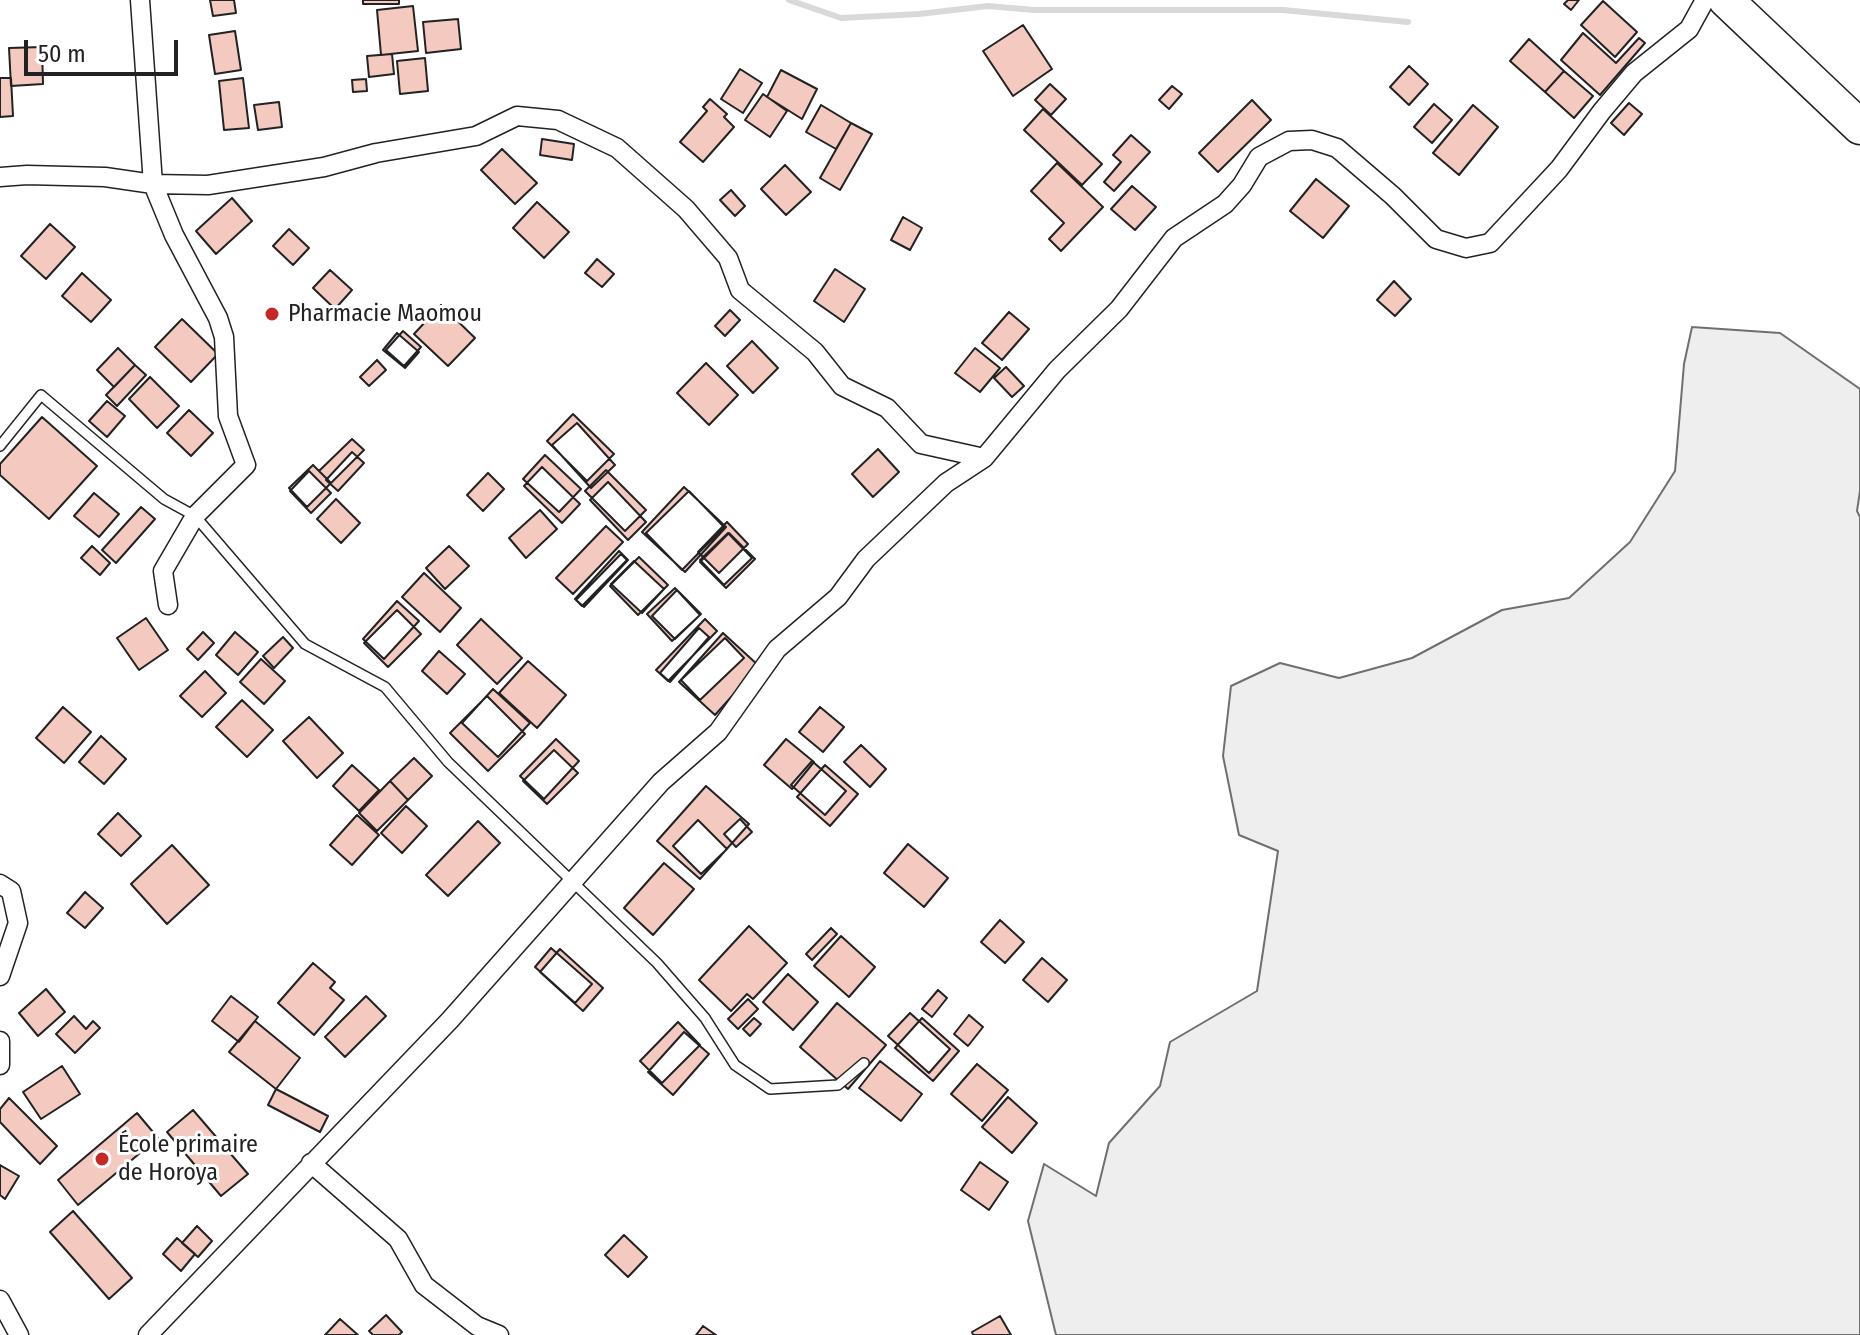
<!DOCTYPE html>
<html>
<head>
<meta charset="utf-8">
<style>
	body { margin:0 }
	#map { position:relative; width:1860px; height:1335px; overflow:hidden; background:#fff; font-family:"Fira Sans Condensed",sans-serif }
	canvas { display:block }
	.scale { position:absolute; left:24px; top:40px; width:154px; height:36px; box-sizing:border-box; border:4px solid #222; border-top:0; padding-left:10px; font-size:24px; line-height:28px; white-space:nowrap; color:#222; -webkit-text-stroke:6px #fff; paint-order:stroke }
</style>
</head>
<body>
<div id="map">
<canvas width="1860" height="1335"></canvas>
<div class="scale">50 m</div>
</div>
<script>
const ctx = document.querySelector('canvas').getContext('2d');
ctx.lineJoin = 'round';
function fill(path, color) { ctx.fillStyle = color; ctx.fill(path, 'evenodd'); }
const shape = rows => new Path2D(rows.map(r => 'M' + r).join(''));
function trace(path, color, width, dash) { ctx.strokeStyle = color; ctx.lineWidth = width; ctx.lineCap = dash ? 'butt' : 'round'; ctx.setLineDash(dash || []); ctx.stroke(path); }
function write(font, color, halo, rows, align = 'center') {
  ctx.font = font + ' "Fira Sans Condensed",sans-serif'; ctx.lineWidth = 6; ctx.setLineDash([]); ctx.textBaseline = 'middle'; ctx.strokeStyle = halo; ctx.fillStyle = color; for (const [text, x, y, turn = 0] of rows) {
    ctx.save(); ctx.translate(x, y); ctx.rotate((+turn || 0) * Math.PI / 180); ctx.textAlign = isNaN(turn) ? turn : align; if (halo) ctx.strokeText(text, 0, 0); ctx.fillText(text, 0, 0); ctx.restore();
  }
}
const green = shape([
	[1692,327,1780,333,1860,389,1860,491,1857,511,1860,517,1860,1335,1056,1335,1028,1221,1044,1164,1096,1196,1109,1143,1160,1086,1170,1042,1257,991,1278,851,1239,835,1223,756,1231,686,1280,663,1339,678,1412,658,1502,610,1569,598,1630,542,1675,471,1684,364,1692,327]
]);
fill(green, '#eee');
trace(green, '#6f6f6f', 2);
trace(shape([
	[789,0,841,18,919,14,988,6,1034,10,1283,10,1408,22]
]), '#d9d9d9', 6);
const building = shape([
	[210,0,234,0,236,13,213,16,210,0],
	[363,0,399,0,399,4,363,4,363,0],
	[1568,0,1579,0,1571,10,1564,4,1568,0],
	[1603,1,1637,32,1615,57,1581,25,1603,1],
	[413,6,418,51,381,55,377,10,413,6],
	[458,19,461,49,426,53,423,22,458,19],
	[1023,25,1052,69,1013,96,983,51,1023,25],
	[235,31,241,70,215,74,209,35,235,31],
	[1583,33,1616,63,1639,38,1645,43,1600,95,1561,60,1583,33],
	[1529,39,1564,71,1545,92,1510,61,1529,39],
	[42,47,43,84,11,86,9,48,42,47],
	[392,54,394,74,369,77,367,56,392,54],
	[425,58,428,91,400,94,397,61,425,58],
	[1409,66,1428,84,1409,105,1390,87,1409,66],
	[740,69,762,83,743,113,721,99,740,69],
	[781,70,817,89,802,119,767,97,781,70],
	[1564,71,1593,96,1574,118,1545,92,1564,71],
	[0,78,11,78,13,116,0,117,0,78],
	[243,78,249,128,224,130,219,81,243,78],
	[366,79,367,91,353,92,352,80,366,79],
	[1050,84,1066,99,1051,115,1035,100,1050,84],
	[1172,86,1182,94,1169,109,1159,100,1172,86],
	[763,94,787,111,770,137,745,120,763,94],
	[710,99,727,114,724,117,734,127,703,162,680,142,707,111,703,107,710,99],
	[1252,100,1271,120,1218,172,1199,153,1252,100],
	[279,102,282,127,258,130,254,105,279,102],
	[1629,103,1642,114,1624,135,1611,123,1629,103],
	[1434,104,1452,120,1432,143,1414,127,1434,104],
	[821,105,851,123,836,149,806,132,821,105],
	[1473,105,1498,127,1459,175,1433,153,1473,105],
	[1043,109,1102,164,1082,185,1024,130,1043,109],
	[851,123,872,134,840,190,820,178,851,123],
	[1131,135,1150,152,1114,191,1104,182,1121,162,1113,155,1131,135],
	[542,139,574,144,572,160,540,155,542,139],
	[502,149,537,183,515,204,481,170,502,149],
	[1057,163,1103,207,1061,251,1049,239,1064,223,1031,191,1057,163],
	[785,165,811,192,786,215,761,189,785,165],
	[1316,179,1349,206,1323,238,1290,211,1316,179],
	[1132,186,1156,207,1135,230,1111,209,1132,186],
	[731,190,745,206,735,216,720,200,731,190],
	[232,198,252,221,216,254,196,231,232,198],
	[537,202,569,232,544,258,513,228,537,202],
	[903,217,922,228,910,250,891,240,903,217],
	[50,224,75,247,46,279,21,256,50,224],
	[289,229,309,248,293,265,273,246,289,229],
	[597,259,614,274,602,287,585,273,597,259],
	[835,269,865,289,844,322,814,301,835,269],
	[330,270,352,290,335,309,313,288,330,270],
	[82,273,111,300,91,322,62,296,82,273],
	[1394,281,1411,299,1395,316,1377,300,1394,281],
	[441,305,475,338,448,366,414,334,441,305],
	[730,310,740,320,725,336,715,326,730,310],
	[1009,312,1029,329,1002,360,982,343,1009,312],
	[182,319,218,354,191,382,155,347,182,319],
	[403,331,421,347,404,366,386,350,403,331],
	[397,333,419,352,405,368,383,350,397,333],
	[752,341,778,368,753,393,727,366,752,341],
	[118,348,135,365,114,387,97,370,118,348],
	[975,348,1000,368,980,392,955,373,975,348],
	[377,360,386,370,369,386,360,377,377,360],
	[706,363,738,395,709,425,677,393,706,363],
	[135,365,146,375,117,406,106,395,135,365],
	[1006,367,1024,386,1012,397,994,378,1006,367],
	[150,377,179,406,157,428,129,399,150,377],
	[107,401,125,416,107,437,89,421,107,401],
	[189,410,213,433,191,456,167,433,189,410],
	[573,414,614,454,587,481,547,441,573,414],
	[42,417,97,466,49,519,0,475,0,464,42,417],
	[577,423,615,465,591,488,552,445,577,423],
	[352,439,364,450,331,483,319,471,352,439],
	[878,449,899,472,873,497,852,474,878,449],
	[352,452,364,463,338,491,326,480,352,452],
	[545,455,581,489,559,512,523,479,545,455],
	[313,465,331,483,307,507,289,488,313,465],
	[542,467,580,504,562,523,524,486,542,467],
	[606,470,646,510,625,531,585,491,606,470],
	[309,471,331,493,311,513,290,491,309,471],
	[488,473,504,489,483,511,467,495,488,473],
	[608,482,646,522,628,540,590,500,608,482],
	[684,487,726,527,685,572,642,532,684,487],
	[689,491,724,527,682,570,646,533,689,491],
	[94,493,119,514,99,537,74,516,94,493],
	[336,499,360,523,341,543,317,519,336,499],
	[141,507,155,519,116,563,102,550,141,507],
	[540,510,557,529,526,558,509,538,540,510],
	[727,522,748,544,719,573,698,552,727,522],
	[606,526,623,542,573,594,556,578,606,526],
	[728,533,752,558,724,585,700,560,728,533],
	[729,533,755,559,726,588,700,562,729,533],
	[92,546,110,563,100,575,81,558,92,546],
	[449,546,469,566,445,589,426,568,449,546],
	[619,551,628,560,584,607,575,599,619,551],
	[621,554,627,560,582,606,576,600,621,554],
	[639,557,668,585,638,615,610,586,639,557],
	[634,561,664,589,642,613,611,584,634,561],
	[424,573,461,608,440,632,402,597,424,573],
	[675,588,700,615,672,641,647,614,675,588],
	[677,590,701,614,675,639,652,616,677,590],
	[397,601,419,621,384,659,363,639,397,601],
	[397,610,421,634,388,667,364,643,397,610],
	[146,618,168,650,139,670,117,638,146,618],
	[481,619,522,658,497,684,457,645,481,619],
	[705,619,717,631,668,681,656,670,705,619],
	[699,628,709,637,670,682,660,673,699,628],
	[203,632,214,643,198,660,187,649,203,632],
	[235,632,258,652,238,675,216,655,235,632],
	[723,633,759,666,715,715,679,682,723,633],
	[283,637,293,648,274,668,263,656,283,637],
	[725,638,744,658,700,700,681,680,725,638],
	[439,651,465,674,447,694,422,671,439,651],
	[261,659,285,681,264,704,240,682,261,659],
	[528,661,566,695,537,728,499,693,528,661],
	[205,671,226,693,202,717,180,696,205,671],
	[493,689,530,723,498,757,462,723,493,689],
	[487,696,525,734,488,771,450,733,487,696],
	[242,700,273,730,247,757,216,727,242,700],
	[63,707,91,732,64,763,36,738,63,707],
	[820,707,844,727,823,752,799,732,820,707],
	[309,717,343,753,317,778,283,741,309,717],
	[101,736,126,759,104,784,79,762,101,736],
	[556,739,579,761,544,799,520,776,556,739],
	[786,739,814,762,792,789,764,765,786,739],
	[861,745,886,769,870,787,844,762,861,745],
	[554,750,578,773,547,804,523,781,554,750],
	[414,758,432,776,408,800,390,781,414,758],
	[812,761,846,791,825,815,791,785,812,761],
	[352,765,379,790,359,811,333,786,352,765],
	[825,765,858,794,830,826,797,797,825,765],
	[390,781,408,800,377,831,359,813,390,781],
	[706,786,749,824,700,879,657,841,706,786],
	[406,806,427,826,402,853,381,833,406,806],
	[118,813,141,836,121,856,98,834,118,813],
	[357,815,379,835,352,865,330,845,357,815],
	[740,819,752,832,736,847,724,834,740,819],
	[698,820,727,849,701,874,673,846,698,820],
	[478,821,500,843,448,896,426,875,478,821],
	[908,844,948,878,924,907,884,873,908,844],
	[172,845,209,885,167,924,131,884,172,845],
	[664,863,694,889,653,935,624,908,664,863],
	[85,892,103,908,85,928,67,913,85,892],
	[1000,920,1024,942,1005,963,981,942,1000,920],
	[749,926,787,963,753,999,747,994,731,1011,699,980,749,926],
	[831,928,837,934,812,960,806,954,831,928],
	[841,936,875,967,849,997,814,966,841,936],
	[551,948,592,984,575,1003,535,967,551,948],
	[560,949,603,988,583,1011,540,972,560,949],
	[1042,958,1067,980,1048,1002,1023,980,1042,958],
	[313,963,335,982,330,988,344,1000,314,1035,278,1003,313,963],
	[788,974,818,1002,793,1030,763,1002,788,974],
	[46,989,65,1012,38,1036,19,1013,46,989],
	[938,990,947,998,932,1017,922,1009,938,990],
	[231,996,258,1017,239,1042,212,1021,231,996],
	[366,996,386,1016,345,1057,325,1037,366,996],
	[748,999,758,1009,738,1029,728,1019,748,999],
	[837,1003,886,1045,848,1089,800,1047,837,1003],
	[910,1013,950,1049,929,1073,888,1036,910,1013],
	[969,1015,983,1027,968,1046,954,1034,969,1015],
	[74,1016,86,1029,93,1021,100,1028,75,1053,56,1034,74,1016],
	[754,1018,761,1024,750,1036,743,1029,754,1018],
	[922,1018,959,1051,933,1081,895,1048,922,1018],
	[255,1021,300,1058,276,1089,229,1052,255,1021],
	[678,1022,700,1045,662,1083,640,1061,678,1022],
	[684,1032,709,1054,673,1095,648,1072,684,1032],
	[880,1061,922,1094,901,1121,859,1088,880,1061],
	[977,1064,1008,1090,982,1121,951,1094,977,1064],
	[62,1066,80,1094,41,1119,23,1092,62,1066],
	[276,1089,328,1116,320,1132,268,1105,276,1089],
	[1008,1097,1037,1123,1012,1153,982,1127,1008,1097],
	[9,1098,57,1146,40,1164,0,1122,0,1109,9,1098],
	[193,1110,248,1174,221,1196,167,1132,193,1110],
	[137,1113,158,1138,78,1205,58,1180,137,1113],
	[980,1162,1008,1182,989,1210,961,1190,980,1162],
	[0,1165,19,1176,5,1199,0,1195,0,1165],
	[73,1211,132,1278,109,1299,50,1232,73,1211],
	[197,1226,212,1241,198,1257,182,1243,197,1226],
	[624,1235,647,1257,628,1277,605,1255,624,1235],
	[177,1238,195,1254,181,1271,163,1254,177,1238],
	[386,1315,402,1332,399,1335,373,1335,369,1331,386,1315],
	[1000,1316,1011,1335,973,1335,972,1332,1000,1316],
	[340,1319,358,1335,325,1335,340,1319],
	[703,1326,716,1335,696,1335,703,1326]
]);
fill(building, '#f3c9c0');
trace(building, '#222', 2);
const lane = shape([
	[0,446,41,395,164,499,195,516,305,644,385,687,448,762,657,963,705,1018,735,1065,770,1089,838,1085,864,1063]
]);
const street = shape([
	[140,0,153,184,174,235,218,318,224,337,228,416,246,465,195,516,163,571,168,605],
	[0,177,27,175,105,177,153,184,208,185,324,167,376,153,476,136,517,116,558,120,617,148,686,209,728,258,740,290,815,352,842,386,887,408,921,444,984,458],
	[0,884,11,891,18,923,0,976],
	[0,1041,0,1065],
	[311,1163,398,1239,424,1285,477,1326,499,1335],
	[0,1300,19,1335],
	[148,1335,450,1020,661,782,718,732,777,649,838,597,866,559,946,483,984,458,1057,370,1119,309,1174,238,1225,204,1242,185,1259,157,1289,141,1312,140,1337,148,1393,196,1436,239,1466,248,1490,243,1559,169,1602,111,1634,73,1689,29,1705,0]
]);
const highway = shape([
	[1726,0,1860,127]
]);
trace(lane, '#222', 12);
trace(street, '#222', 21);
trace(highway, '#222', 37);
trace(lane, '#fff', 9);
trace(street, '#fff', 18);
trace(highway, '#fff', 34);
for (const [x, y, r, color] of [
	[272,314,8,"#c62828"],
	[102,1159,8,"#c62828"]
]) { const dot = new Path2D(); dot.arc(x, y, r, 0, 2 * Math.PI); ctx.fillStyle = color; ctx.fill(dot); trace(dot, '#fff', 3); }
write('24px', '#222', '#fff', [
	["Pharmacie Maomou",288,314],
	["École primaire",118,1145],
	["de Horoya",118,1173]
], 'left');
</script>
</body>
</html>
